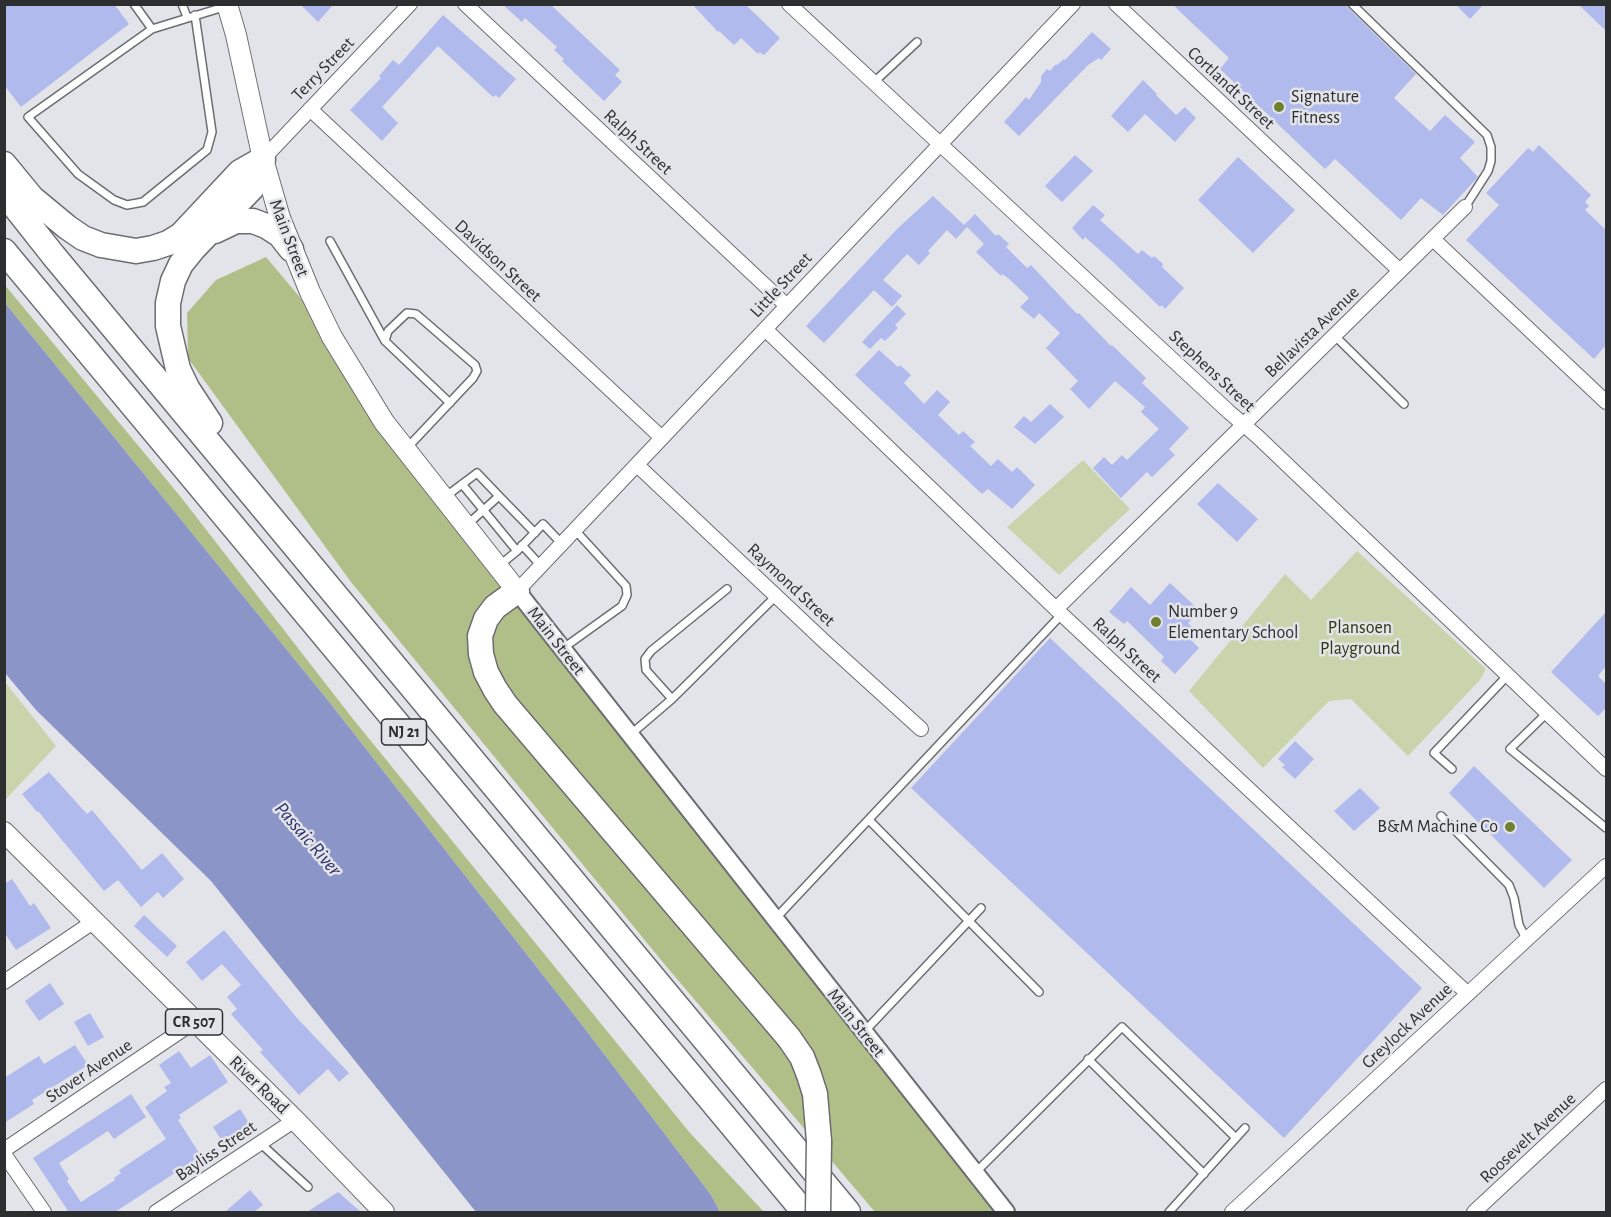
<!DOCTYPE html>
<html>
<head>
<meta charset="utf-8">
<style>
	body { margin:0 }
	#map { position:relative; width:1611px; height:1217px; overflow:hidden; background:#e3e4e9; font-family:"Alegreya Sans",sans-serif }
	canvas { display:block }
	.frame { position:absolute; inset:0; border:6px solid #2d2e30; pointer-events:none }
</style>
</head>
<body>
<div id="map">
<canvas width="1611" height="1217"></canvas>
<div class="frame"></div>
</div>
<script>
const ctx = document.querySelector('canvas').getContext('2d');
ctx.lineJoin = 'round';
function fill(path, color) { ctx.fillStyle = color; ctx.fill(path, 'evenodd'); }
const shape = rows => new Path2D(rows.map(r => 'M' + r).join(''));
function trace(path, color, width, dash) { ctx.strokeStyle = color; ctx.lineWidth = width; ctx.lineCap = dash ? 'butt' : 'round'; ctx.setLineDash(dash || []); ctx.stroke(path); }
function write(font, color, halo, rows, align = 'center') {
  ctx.font = font + ' "Alegreya Sans",sans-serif'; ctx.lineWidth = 5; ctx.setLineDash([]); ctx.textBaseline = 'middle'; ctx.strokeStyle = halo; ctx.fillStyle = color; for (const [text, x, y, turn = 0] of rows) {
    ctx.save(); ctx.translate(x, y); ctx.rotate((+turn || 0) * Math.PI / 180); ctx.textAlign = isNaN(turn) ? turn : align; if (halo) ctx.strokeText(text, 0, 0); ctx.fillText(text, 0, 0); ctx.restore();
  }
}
fill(shape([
	[1083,460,1130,509,1059,575,1007,527],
	[1357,551,1486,669,1480,680,1408,756,1351,699,1329,701,1263,768,1189,691,1285,574,1311,600],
	[5,682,56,746,5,800,4,800]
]), '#c9d4ad');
fill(shape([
	[266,257,308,307,417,480,670,794,998,1212,875,1212,666,966,351,582,185,354,188,354,187,313,216,280],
	[4,284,180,496,353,719,690,1133,764,1212,720,1212,711,1195,582,1025,330,703,5,303]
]), '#b0be88');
fill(shape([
	[5,303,330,703,582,1025,711,1195,720,1212,476,1212,211,881,36,710,5,673]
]), '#8c95c7');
fill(shape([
	[4,4,114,4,129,24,21,107,4,85],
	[300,4,334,4,318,22],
	[502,4,550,4,620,70,615,75,622,82,604,101,562,61,564,59,554,50,557,47,525,18,522,22],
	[692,4,745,4,780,38,764,55,759,52,758,54,741,38,734,45,719,31,718,32],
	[1172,4,1344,4,1416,74,1394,98,1430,131,1445,115,1475,142,1460,158,1478,177,1443,215,1421,198,1401,220,1335,159,1325,169,1220,69,1229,58],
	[1455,4,1484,4,1470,19],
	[1578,4,1606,4,1606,31],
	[443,15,516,79,499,98,496,95,493,97,438,46,382,107,398,123,382,141,350,110,381,78,379,76,393,60,399,65],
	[1092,32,1111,49,1101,60,1099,58,1088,65,1019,136,1004,122,1026,97,1029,100,1041,82,1041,76,1047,69,1050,71,1055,65,1057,65,1064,59,1065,60],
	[1143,80,1157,94,1156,95,1176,115,1185,107,1196,118,1175,142,1145,114,1128,132,1111,116],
	[1539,145,1591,195,1585,202,1589,206,1585,210,1606,230,1606,345,1594,359,1466,240,1499,205,1486,193,1528,148,1533,152],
	[1075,155,1093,171,1062,202,1045,186],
	[1238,157,1295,210,1253,253,1198,200],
	[933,196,964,225,975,214,996,236,998,234,1009,244,1006,247,1027,268,1031,265,1077,314,1079,313,1111,346,1112,345,1146,378,1142,383,1189,428,1169,449,1175,455,1152,477,1147,472,1121,498,1093,468,1104,457,1112,465,1122,455,1127,460,1159,429,1141,412,1145,407,1115,381,1089,409,1070,389,1078,381,1046,348,1060,333,1039,313,1034,319,1020,307,1029,298,1008,278,1002,274,1001,276,976,252,984,244,967,227,956,239,947,230,928,251,930,253,919,265,907,254,883,280,902,296,892,307,874,290,824,343,806,326,897,229],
	[1093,205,1105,215,1100,220,1138,254,1142,250,1152,258,1154,256,1163,264,1162,267,1184,288,1165,309,1162,305,1160,307,1113,262,1085,237,1083,240,1072,228],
	[897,305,906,314,895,325,898,328,885,341,881,338,870,349,862,342],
	[879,350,898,367,900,365,911,375,904,383,924,404,937,390,950,402,938,415,959,435,963,431,975,442,970,446,991,466,998,459,1012,472,1017,467,1035,485,1012,509,988,489,982,494,855,375],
	[1050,404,1064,417,1035,444,1014,427,1024,416,1031,422],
	[1218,483,1258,519,1237,542,1197,504],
	[1170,583,1200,611,1188,623,1197,632,1190,639,1199,648,1175,674,1161,661,1164,657,1127,621,1124,624,1109,612,1131,587,1150,605],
	[1606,612,1606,666,1598,676,1606,684,1606,708,1598,716,1551,672],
	[1050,638,1422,988,1284,1138,911,788],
	[1295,741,1314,759,1295,779,1282,767,1285,765,1278,759],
	[1474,766,1572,860,1544,888,1449,793],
	[49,772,87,814,92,810,142,870,162,853,184,879,163,898,158,892,141,907,118,880,104,891,38,811,37,812,22,794],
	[1360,788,1380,808,1354,831,1334,811],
	[12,879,30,906,34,903,51,928,16,950,4,932,4,884],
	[144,915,177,946,167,957,134,926],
	[224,930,297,1018,349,1073,339,1082,328,1069,299,1095,260,1052,263,1050,231,1014,237,1009,227,997,241,985,222,964,202,981,186,962],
	[50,983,64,1004,39,1021,25,1001],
	[90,1013,104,1037,88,1046,74,1022],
	[75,1045,88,1065,32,1100,34,1104,4,1123,4,1078,39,1056,44,1064],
	[179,1051,191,1068,210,1055,228,1082,179,1115,181,1118,178,1120,201,1156,115,1212,65,1212,68,1211,33,1158,131,1094,146,1117,114,1139,108,1131,59,1163,69,1179,67,1181,81,1202,115,1180,114,1178,121,1173,119,1170,166,1139,145,1107,167,1091,164,1087,171,1083,159,1065],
	[240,1109,251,1126,224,1144,213,1127],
	[250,1190,263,1205,254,1212,225,1212],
	[338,1192,361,1212,307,1212]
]), '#b0baed');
const service = shape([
	[134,4,152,29,227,6],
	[182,4,187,17],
	[1352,4,1487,135,1491,147,1491,161,1488,171,1465,207],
	[152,29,28,117,78,174,114,200,127,205,143,202,207,150,212,132,195,15],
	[873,83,917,42],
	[330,241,385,341,450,403],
	[1335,336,1404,404],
	[385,341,388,331,407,313,416,314,475,365,477,371,473,378,407,448],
	[462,484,517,551,543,524,562,544],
	[445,497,477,473,499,496],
	[468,524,499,496,535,533],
	[522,545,541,566],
	[500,565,517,551],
	[727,589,651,651,645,659,646,670,672,699,776,596],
	[562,649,622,606,627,595,626,586,575,530],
	[1547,713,1510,749,1606,828],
	[630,735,672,699],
	[1452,769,1434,753,1508,675],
	[1441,816,1509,885,1514,898,1519,925,1527,940],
	[869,820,1039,992],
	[776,918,1062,614],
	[864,1032,981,908],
	[1088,1059,1204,1174],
	[260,1143,308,1187],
	[975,1173,1122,1027,1236,1138],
	[1169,1212,1245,1128]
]);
const minor = shape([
	[465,4,786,305],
	[789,4,1229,412,1258,437,1606,769],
	[1116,4,1400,271],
	[310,109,662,438],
	[263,159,410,4],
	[1433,239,1606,402],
	[765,329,1056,609,1468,994],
	[637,465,826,643,921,729],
	[517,591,1073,4],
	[1056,609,1465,207],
	[4,982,93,922],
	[4,1150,194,1022],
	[4,1154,44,1212],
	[156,1212,295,1120],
	[1232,1212,1606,866],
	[1474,1212,1606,1089]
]);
const tertiary = shape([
	[517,591,1006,1212]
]);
const primary = shape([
	[227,4,236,35,263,159,280,218,310,292,332,337,384,422,517,591],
	[4,832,295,1120,384,1212]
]);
const motorway = shape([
	[4,164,32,198,67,227,83,238,101,245,136,251,153,248,168,243,181,235,240,172,263,159],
	[4,193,53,255,848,1212],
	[215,231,236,221,253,221,266,226,280,235,291,249],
	[4,251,804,1212],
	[210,423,187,388,178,369,168,326,168,303,173,281,181,264,194,248,252,188,259,176,263,159],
	[517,591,495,607,486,619,480,636,481,654,486,672,495,689,505,704,789,1038,802,1057,809,1075,815,1094,819,1141]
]);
trace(service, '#6c6d72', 10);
trace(minor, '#6c6d72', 16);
trace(tertiary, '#6c6d72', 20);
trace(primary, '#6c6d72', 22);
trace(motorway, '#6c6d72', 27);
trace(service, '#fff', 7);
trace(minor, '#fff', 14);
trace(tertiary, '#fff', 16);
trace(primary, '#fff', 20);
trace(motorway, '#fff', 24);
const motorwayBridge = shape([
	[818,1212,819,1141]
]);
trace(motorwayBridge, '#6c6d72', 27, []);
trace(motorwayBridge, '#fff', 24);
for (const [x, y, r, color] of [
	[1279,107,6,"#6f802f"],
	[1156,622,6,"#6f802f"],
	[1510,827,6,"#6f802f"]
]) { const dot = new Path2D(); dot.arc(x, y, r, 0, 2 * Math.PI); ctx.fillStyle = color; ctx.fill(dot); trace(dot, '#e3e4e9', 2); }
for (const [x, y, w] of [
	[404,732,45],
	[194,1022,57]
]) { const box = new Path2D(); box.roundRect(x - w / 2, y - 13, w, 26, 4.5); ctx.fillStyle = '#e3e4e9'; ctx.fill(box); trace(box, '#2d2e30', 1.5); }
write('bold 16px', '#2d2e30', null, [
	["NJ 21",404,732],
	["CR 507",194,1022]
]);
write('18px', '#2d2e30', '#e3e4e9', [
	["Terry Street",323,69,-46],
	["Cortlandt Street",1231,88,43],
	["Ralph Street",638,142,43],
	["Main Street",289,238,69],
	["Davidson Street",498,261,43],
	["Little Street",781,285,-47],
	["Bellavista Avenue",1312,332,-44],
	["Stephens Street",1212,371,43],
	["Raymond Street",791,585,43],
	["Main Street",556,641,52],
	["Ralph Street",1127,650,43],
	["Main Street",856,1023,52],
	["Greylock Avenue",1407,1026,-43],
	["Stover Avenue",89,1071,-34],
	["River Road",259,1085,44],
	["Roosevelt Avenue",1528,1138,-43],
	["Bayliss Street",216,1151,-34]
]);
write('18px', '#2d2e30', '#e3e4e9', [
	["Signature",1291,97],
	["Fitness",1291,118],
	["Number 9",1168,612],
	["Elementary School",1168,633],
	["B&M Machine Co",1498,827,"right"]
], 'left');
write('18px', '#2d360c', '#e3e4e9', [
	["Plansoen",1360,628],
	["Playground",1360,649]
]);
write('italic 20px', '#2a2f6c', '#e3e4e9', [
	["Passaic River",308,839,49]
]);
</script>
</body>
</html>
